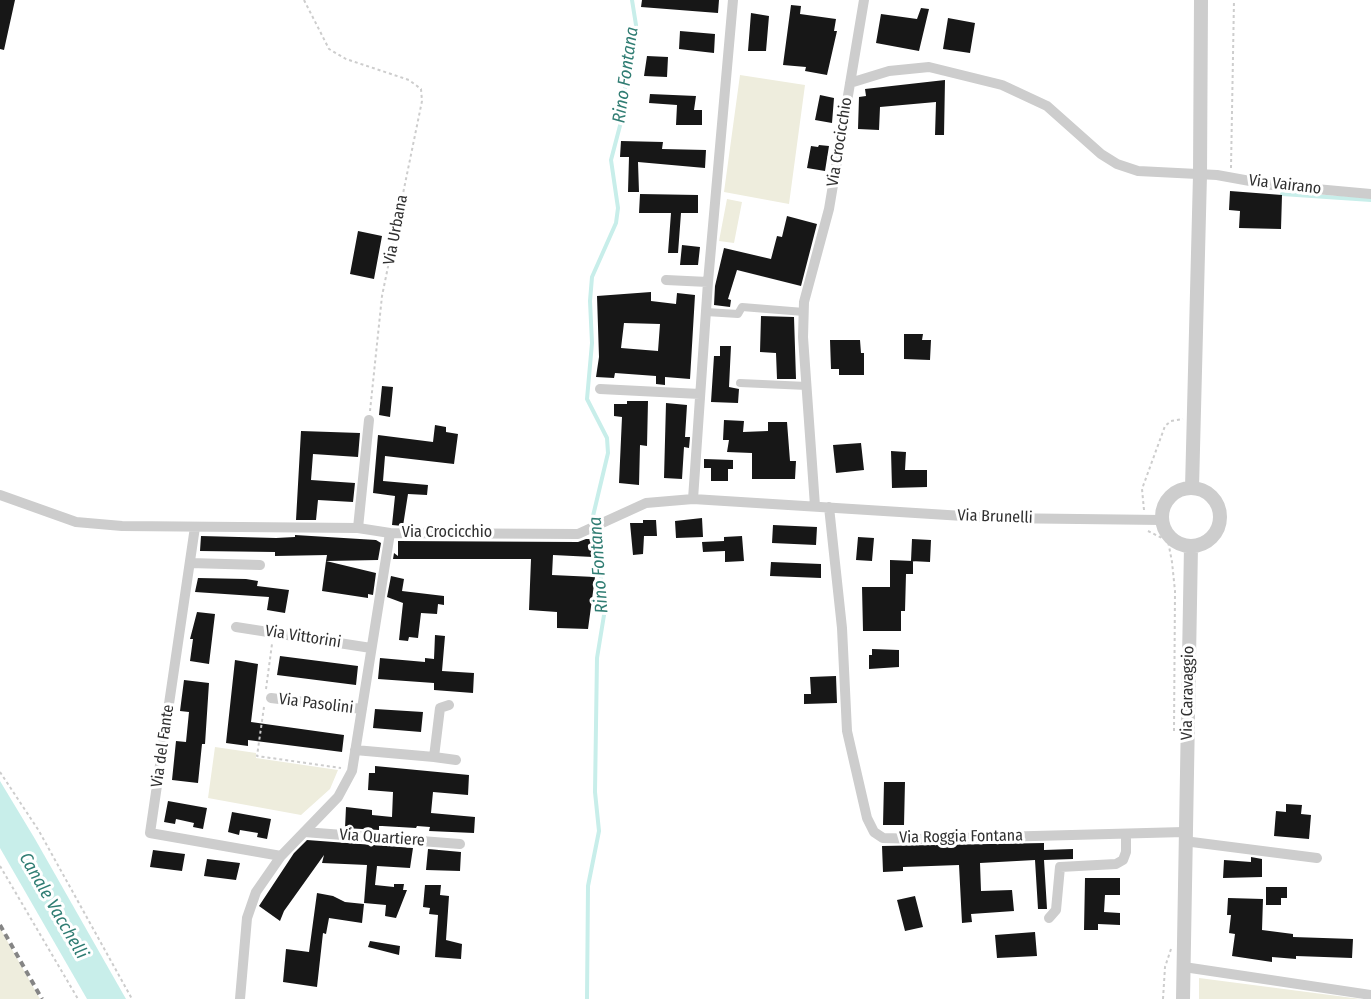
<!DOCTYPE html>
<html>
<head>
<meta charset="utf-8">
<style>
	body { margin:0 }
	canvas { display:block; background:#fff }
</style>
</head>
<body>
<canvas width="1371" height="999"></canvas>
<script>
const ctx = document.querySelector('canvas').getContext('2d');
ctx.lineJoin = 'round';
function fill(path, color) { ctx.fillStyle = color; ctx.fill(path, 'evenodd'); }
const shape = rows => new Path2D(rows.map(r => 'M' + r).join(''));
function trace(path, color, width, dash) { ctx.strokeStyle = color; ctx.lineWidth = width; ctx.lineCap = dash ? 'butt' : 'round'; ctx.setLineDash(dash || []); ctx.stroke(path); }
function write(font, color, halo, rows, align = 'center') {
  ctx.font = font + ' "Fira Sans Condensed",sans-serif'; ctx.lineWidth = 6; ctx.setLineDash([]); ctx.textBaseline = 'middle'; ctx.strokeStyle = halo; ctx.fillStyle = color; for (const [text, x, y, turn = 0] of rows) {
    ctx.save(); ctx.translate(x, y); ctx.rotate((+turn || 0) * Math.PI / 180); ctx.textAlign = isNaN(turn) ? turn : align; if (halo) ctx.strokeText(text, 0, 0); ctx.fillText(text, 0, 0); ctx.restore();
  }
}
fill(shape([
	[740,75,805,85,789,204,724,192],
	[727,199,742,202,734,243,719,241],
	[215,747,256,753,256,758,338,770,330,789,301,815,208,798],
	[0,928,40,999,0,999],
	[1199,978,1361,999,1199,999]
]), '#eeeddd');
fill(shape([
	[0,781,35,839,126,999,87,999,0,848]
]), '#c8eeea');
trace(shape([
	[1282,194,1371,200],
	[587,999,588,886,599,831,595,792,597,658,605,609,593,516,608,453,607,438,587,399,592,343,590,301,592,277,616,223,618,208,611,160,622,118,628,57,636,25,632,0]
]), '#c8eeea', 4);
fill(shape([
	[0,0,15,0,4,50,0,49],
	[642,0,719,0,718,13,641,7],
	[791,5,801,6,800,14,836,19,834,31,837,31,827,75,805,71,806,67,783,65],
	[921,8,929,9,919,51,876,43,881,14,917,19],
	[751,13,769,16,766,51,748,51],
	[948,18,975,23,970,53,943,49],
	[680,31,715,34,714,53,679,49],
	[647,56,668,57,667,77,644,76],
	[945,80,944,135,935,135,936,102,880,107,879,130,858,129,859,97,866,96,865,89],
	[650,94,696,96,694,110,702,110,702,125,676,125,677,105,649,103],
	[820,95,834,98,832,123,815,120],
	[621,141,663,142,662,149,706,150,705,168,638,162,639,192,628,192,629,157,620,157],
	[819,145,829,146,825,171,807,168,811,146,818,147],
	[1230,191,1282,195,1281,229,1239,228,1240,211,1229,210],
	[640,194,698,195,698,213,681,213,678,253,668,253,671,213,639,213],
	[787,216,817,224,801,286,737,270,728,299,731,300,730,307,714,305,715,286,724,248,771,259,777,236,782,237],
	[358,231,382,236,374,279,350,274],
	[682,245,700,247,698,265,680,265],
	[651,292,651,301,676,304,677,293,695,295,690,379,665,377,665,385,656,384,656,376,615,373,614,378,596,377,599,357,597,296],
	[624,323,660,324,658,351,621,348],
	[761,316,794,317,796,379,777,379,776,353,760,352],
	[904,334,923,334,922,340,931,340,930,360,904,359],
	[830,340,860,340,861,353,864,353,864,375,839,375,839,369,831,369],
	[720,346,731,346,729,387,739,389,738,403,711,402,714,356,720,356],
	[382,386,393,387,390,417,379,415],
	[627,401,648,401,647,446,640,445,639,485,619,483,622,417,614,416,614,404,627,404],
	[666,403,687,405,685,437,690,437,689,448,684,447,682,479,664,478],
	[724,420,744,421,743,432,768,431,768,422,787,422,790,461,796,461,795,479,752,479,752,453,727,452,729,440,723,440],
	[435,425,446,427,446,432,458,434,454,464,385,456,383,481,428,485,427,495,408,494,403,526,392,525,395,496,373,493,378,435,433,442],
	[301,431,360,433,358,457,313,454,311,480,355,483,353,502,318,500,316,520,296,520],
	[861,443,864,470,836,473,833,445],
	[891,451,906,452,905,470,927,470,927,487,892,488],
	[704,459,733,460,733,469,728,469,728,481,711,481,711,468,704,468],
	[702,518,703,537,676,538,675,521],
	[643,520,656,520,657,536,644,536,643,554,633,555,630,523,643,523],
	[773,525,817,527,816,545,772,543],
	[295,535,376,540,381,543,378,560,326,561,327,555,275,556,275,552,200,551,201,536,276,538,295,537],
	[742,536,744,561,725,562,725,551,703,552,702,542,724,541,724,537],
	[858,537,874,538,872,561,856,560],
	[586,539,592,539,593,557,553,555,552,575,595,577,588,629,557,628,557,612,529,610,531,559,393,559,394,553,398,556,398,541,578,542],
	[912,539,931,540,930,562,911,561],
	[890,560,913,561,913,574,906,574,905,611,901,611,901,631,863,631,862,587,890,587],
	[326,561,376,573,373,595,368,594,368,598,322,591],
	[771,562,821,564,821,578,770,576],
	[391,576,404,579,402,591,444,596,444,605,438,604,437,614,421,613,418,638,409,637,408,641,399,640,403,603,387,597],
	[198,578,246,579,258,581,257,586,289,590,285,613,267,610,269,597,195,592],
	[197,612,215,614,209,664,190,661,193,639,190,639],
	[435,635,445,636,442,671,474,673,473,693,434,690,434,683,378,679,380,658,425,662,425,658,434,659],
	[872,649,899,650,899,667,869,669,869,655,872,655],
	[280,656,358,666,356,685,277,675],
	[235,660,258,664,251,722,344,735,342,752,248,740,248,746,226,743],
	[836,676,837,703,804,704,804,694,811,694,810,677],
	[184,680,209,683,205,744,202,744,198,783,172,780,176,741,186,742,189,712,180,711],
	[375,709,423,712,421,732,373,728],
	[375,766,469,775,468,795,433,792,431,813,475,817,474,833,429,831,430,827,417,826,416,828,382,826,379,826,379,830,345,828,346,807,372,810,372,815,392,817,393,792,368,790,369,773,375,773],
	[884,782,905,782,904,825,883,825],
	[168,801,207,808,203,829,193,827,194,823,176,819,175,824,164,822],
	[1286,804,1302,805,1301,814,1311,815,1309,839,1274,836,1276,811,1286,812],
	[232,812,271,819,267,839,257,837,258,833,240,830,239,835,228,832],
	[307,840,413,848,410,868,377,866,375,885,394,887,394,884,404,884,403,890,407,890,396,918,385,916,386,905,364,903,367,865,322,863,324,855,284,911,280,921,259,906,294,853],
	[1044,843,1044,850,1073,849,1073,859,1044,860,1047,909,1038,909,1035,860,980,863,981,891,1012,890,1014,911,971,914,972,922,962,923,959,865,903,867,903,871,883,872,882,846],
	[428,849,461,852,460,871,426,870],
	[153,850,185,854,182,871,150,867],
	[1251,857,1262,859,1262,877,1223,878,1224,860,1251,862],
	[207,859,240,863,236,880,204,876],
	[1085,878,1120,878,1120,895,1105,895,1104,912,1120,913,1120,925,1098,924,1098,930,1084,930],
	[425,885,441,885,440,895,449,896,446,940,462,944,461,959,435,957,438,915,429,914,430,908,423,907],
	[1266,887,1287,887,1287,898,1281,898,1281,905,1266,905],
	[317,893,333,896,345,902,364,904,362,923,329,918,326,934,323,933,317,987,283,982,286,949,309,952],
	[915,896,923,927,905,931,897,900],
	[1228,898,1263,899,1262,930,1293,934,1293,937,1353,939,1352,958,1296,956,1296,959,1272,957,1272,962,1232,956,1235,934,1229,933,1231,915,1227,915],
	[1035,932,1037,956,997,958,995,935],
	[370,941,400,946,399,955,368,947]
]), '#171717');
trace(shape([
	[304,0,329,49,346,59,409,80,421,89,422,101,382,296,370,411],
	[1231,168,1234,0],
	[1144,510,1142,489,1165,426,1171,421,1183,419],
	[1148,531,1168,541,1172,562,1175,591,1174,731],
	[266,689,272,644],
	[264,707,257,756,341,768],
	[0,772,39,831,132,999],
	[0,866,78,999],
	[1163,999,1165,967,1171,949]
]), '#cdcdcd', 2, [3, 3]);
trace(shape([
	[706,312,738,314,742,307,804,312],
	[740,383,807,386]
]), '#cdcdcd', 8);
trace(shape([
	[850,83,889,71,929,67,1002,85,1047,106,1101,154,1117,164,1138,171,1217,175,1272,185,1371,194],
	[666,280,708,282],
	[600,389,700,394],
	[0,495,76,522,122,526,358,528,390,533,578,534,646,503,693,499,995,518,1162,520],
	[693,499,708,282,733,0],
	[815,506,803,337,804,302,829,209,864,0],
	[829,507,842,628,847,731,867,818,874,832,883,838,922,839,1184,832],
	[195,527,150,833,281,856],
	[358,528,369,420],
	[190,563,260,565],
	[236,627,371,648],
	[271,698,362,709],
	[355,750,434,757,440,708,449,705],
	[434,757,456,760],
	[304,832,460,844],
	[1184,841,1317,858],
	[1049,918,1056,910,1060,867,1116,864,1123,860,1126,852,1126,834],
	[1184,967,1371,995],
	[240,999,247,918,256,892,281,856,338,797,352,771,390,533]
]), '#cdcdcd', 10);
trace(shape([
	[1192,488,1200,175,1201,0],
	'1162 517a29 29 0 1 1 58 0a29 29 0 1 1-58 0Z',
	[1183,999,1191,546]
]), '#cdcdcd', 14);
trace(shape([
	[0,925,42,999]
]), '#858585', 4, [6, 4.5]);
write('16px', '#303030', '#fff', [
	["Via Crocicchio",840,142,-81],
	["Via Vairano",1285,185,7],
	["Via Urbana",396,230,-79],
	["Via Brunelli",995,517,2],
	["Via Crocicchio",447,533],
	["Via Vittorini",303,637,9],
	["Via Caravaggio",1188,693,-89],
	["Via Pasolini",316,704,7],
	["Via del Fante",163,746,-82],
	["Via Roggia Fontana",961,837,-1],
	["Via Quartiere",382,838,4]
]);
write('italic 18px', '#307d73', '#fff', [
	["Rino Fontana",626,75,-82],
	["Rino Fontana",599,565,-94],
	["Canale Vacchelli",53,906,60]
]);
</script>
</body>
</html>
